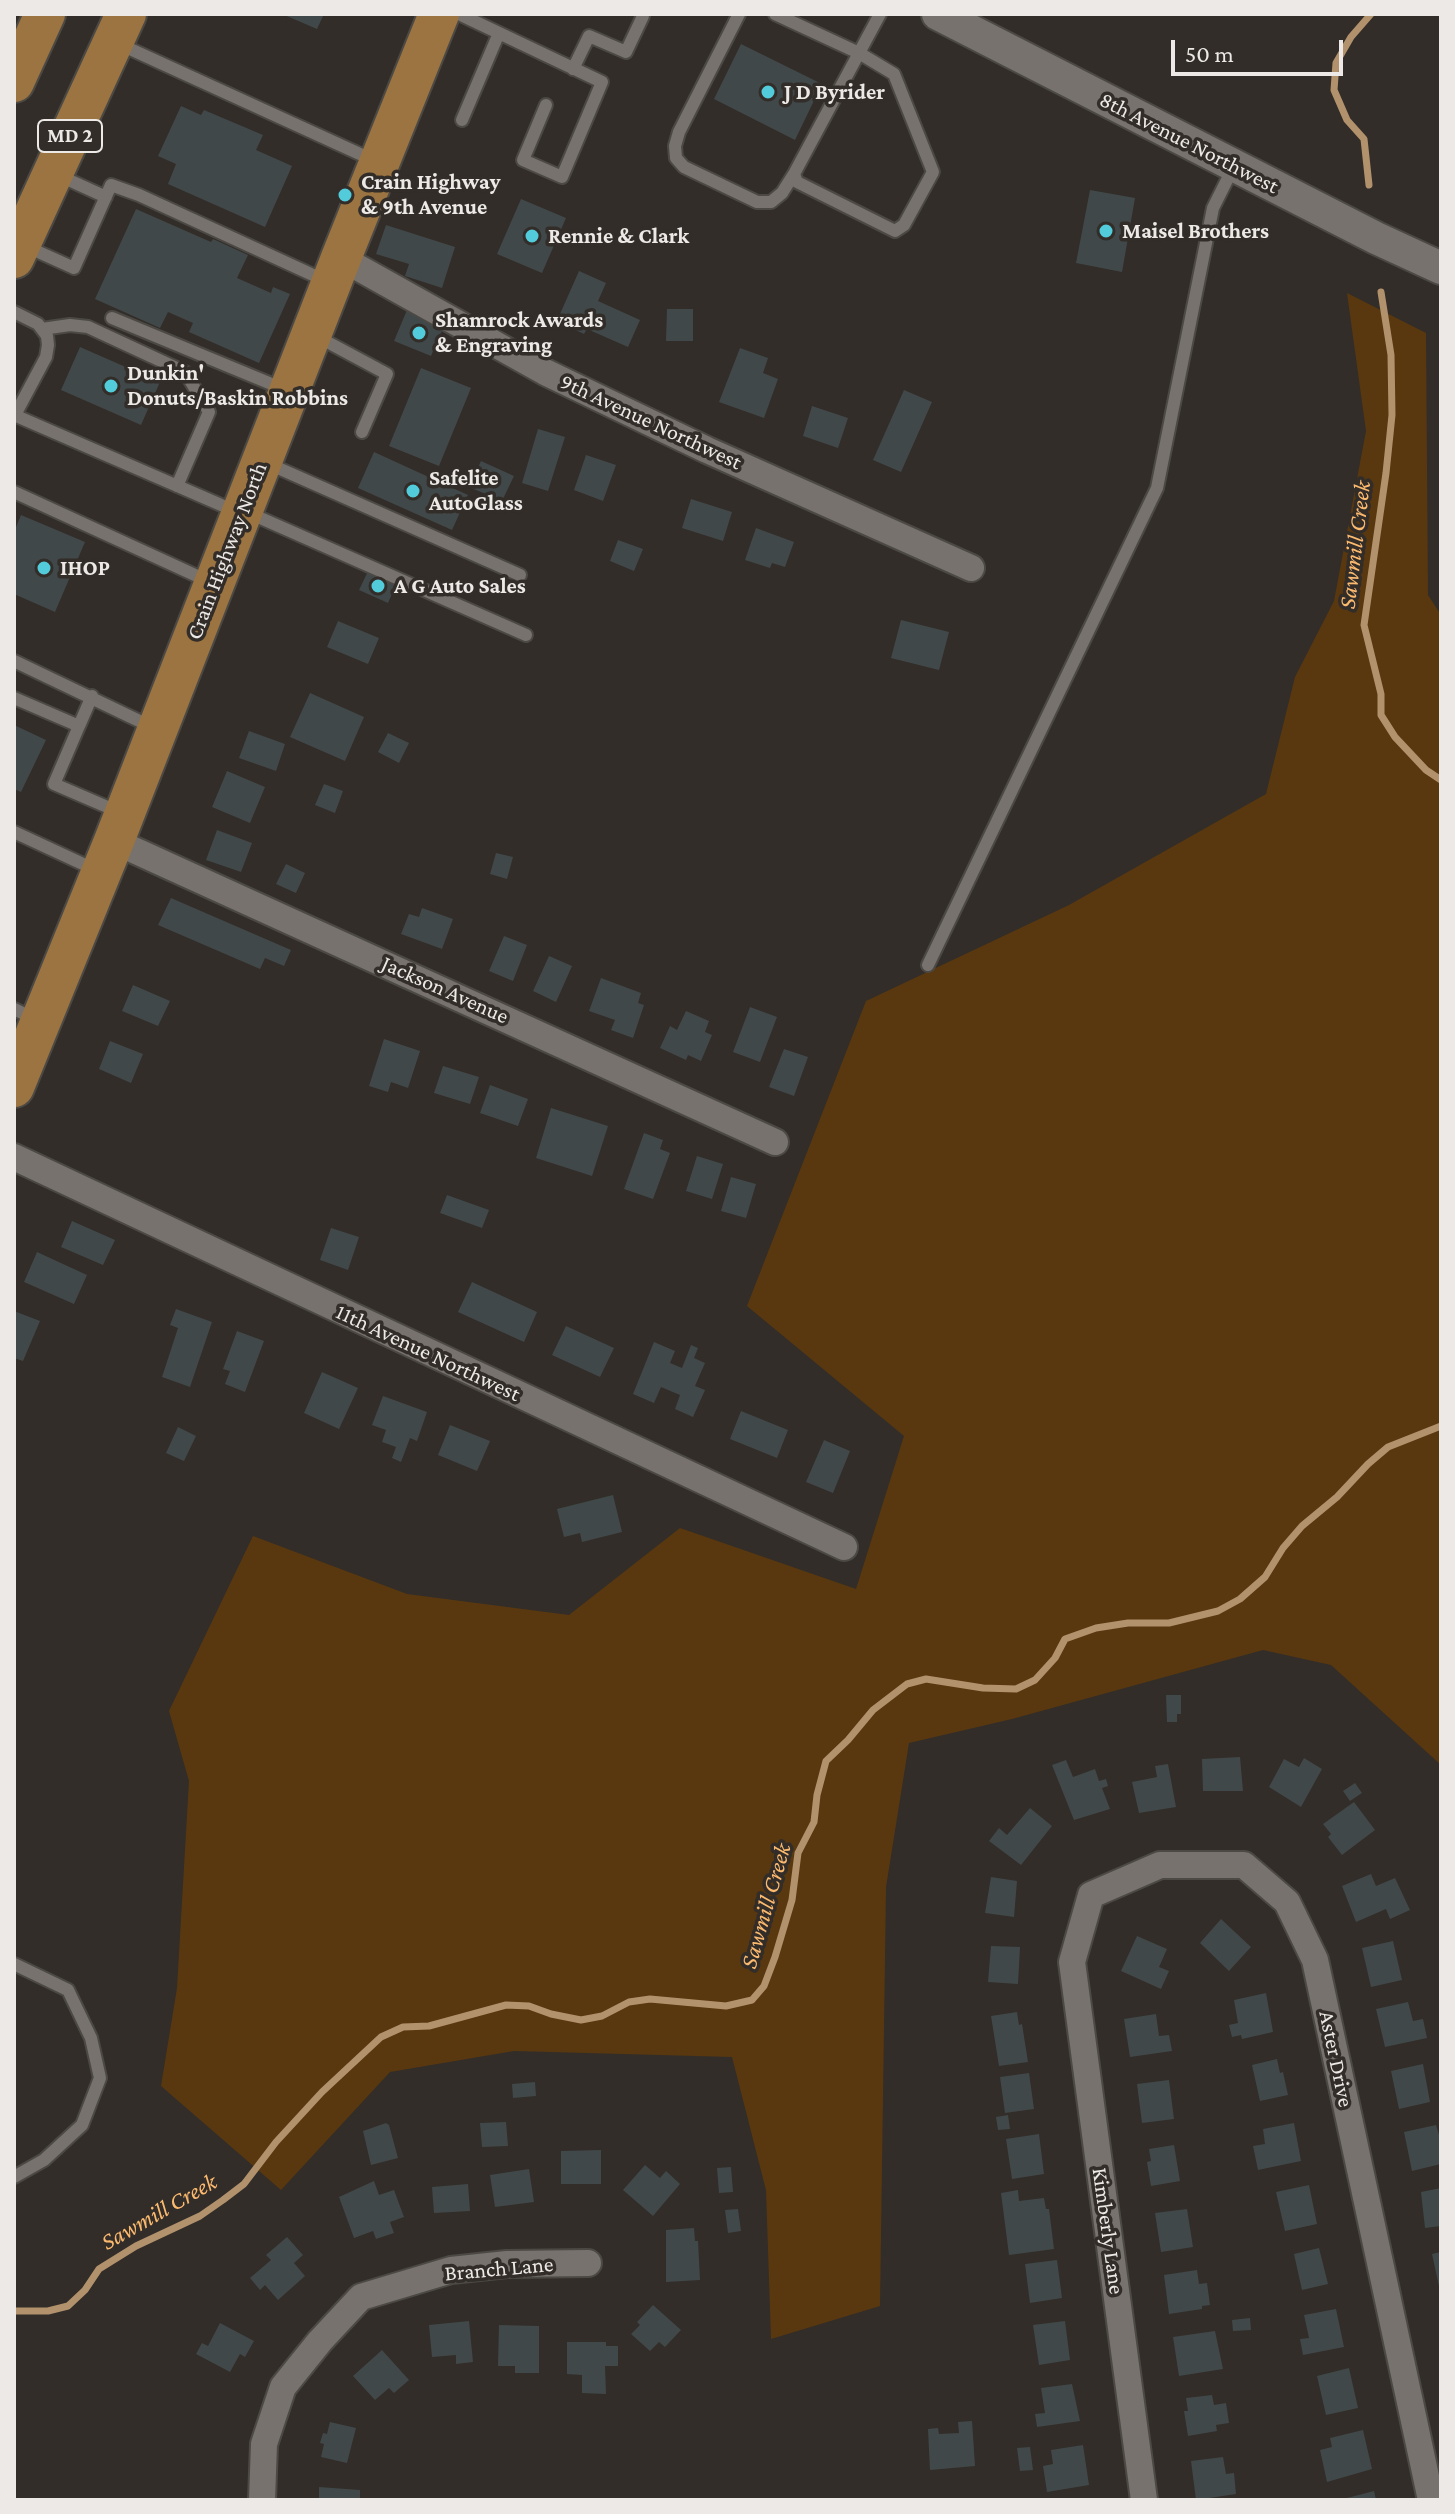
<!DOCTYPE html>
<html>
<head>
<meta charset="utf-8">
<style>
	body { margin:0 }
	#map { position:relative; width:1455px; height:2514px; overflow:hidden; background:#322d29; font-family:"Crimson Pro",serif }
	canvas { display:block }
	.frame { position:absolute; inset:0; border:16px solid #ece9e6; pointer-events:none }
	.scale { position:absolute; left:1171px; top:40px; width:172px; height:36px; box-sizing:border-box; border:4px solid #ece9e6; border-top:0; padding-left:10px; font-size:24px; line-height:28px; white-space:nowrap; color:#ece9e6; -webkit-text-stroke:6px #322d29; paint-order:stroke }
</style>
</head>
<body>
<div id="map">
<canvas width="1455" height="2514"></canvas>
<div class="frame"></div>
<div class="scale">50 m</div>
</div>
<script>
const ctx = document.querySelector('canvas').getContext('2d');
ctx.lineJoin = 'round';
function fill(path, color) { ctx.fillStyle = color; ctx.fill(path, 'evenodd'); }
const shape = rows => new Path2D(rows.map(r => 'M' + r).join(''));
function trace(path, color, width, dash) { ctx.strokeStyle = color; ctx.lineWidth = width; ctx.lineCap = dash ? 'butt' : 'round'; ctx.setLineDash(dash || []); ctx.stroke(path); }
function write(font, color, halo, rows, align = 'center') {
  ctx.font = font + ' "Crimson Pro",serif'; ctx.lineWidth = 7; ctx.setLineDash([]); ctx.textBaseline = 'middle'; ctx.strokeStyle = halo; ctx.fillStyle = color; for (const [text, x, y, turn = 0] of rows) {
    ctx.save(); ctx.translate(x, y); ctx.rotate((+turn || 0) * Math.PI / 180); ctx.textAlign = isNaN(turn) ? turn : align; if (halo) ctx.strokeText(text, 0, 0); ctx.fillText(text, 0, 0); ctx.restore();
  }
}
fill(shape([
	[1347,293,1426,333,1428,595,1441,615,1441,1765,1331,1665,1263,1650,1012,1719,909,1743,886,1887,880,2306,771,2339,766,2190,732,2057,514,2051,390,2072,281,2190,161,2086,177,1988,189,1781,169,1711,253,1536,407,1594,569,1615,680,1528,856,1589,904,1436,747,1306,866,1001,1069,905,1266,794,1295,677,1334,601,1366,431]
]), '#59380f');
trace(shape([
	[1369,185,1364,139,1347,120,1334,90,1336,63,1351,37,1371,14],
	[1381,292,1391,355,1392,415,1386,473,1364,625,1381,694,1381,715,1395,737,1426,770,1441,780],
	[14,2311,48,2311,68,2306,85,2290,99,2269,136,2246,200,2216,223,2200,244,2184,276,2142,322,2092,381,2037,403,2027,429,2026,506,2005,529,2006,551,2014,581,2020,602,2016,629,2002,650,1999,726,2006,752,2000,764,1986,775,1957,792,1900,798,1853,814,1822,817,1795,826,1761,848,1740,873,1710,907,1684,926,1679,983,1688,1016,1689,1035,1680,1055,1658,1065,1639,1096,1628,1128,1623,1169,1623,1218,1611,1240,1599,1265,1577,1283,1548,1302,1526,1337,1497,1368,1464,1388,1447,1441,1426]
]), '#b2926c', 7);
fill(shape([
	[282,14,324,14,317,29],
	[741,44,822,84,795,140,714,99],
	[181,106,201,115,204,110,263,135,256,150,292,166,265,227,168,184,176,164,158,156],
	[1090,190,1135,198,1122,272,1076,263],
	[521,199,566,218,542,273,497,254],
	[136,209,211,242,213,239,248,255,237,278,271,293,273,287,290,294,259,363,189,332,193,323,168,312,160,328,95,299],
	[386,225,455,247,442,288,405,276,409,264,376,254],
	[579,271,606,283,598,301,640,320,628,347,587,329,584,334,571,328,574,320,560,314],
	[667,309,693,309,693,341,666,341],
	[407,310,444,326,431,356,394,341],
	[80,347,160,382,141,425,61,390],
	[740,348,768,358,763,373,778,379,764,418,719,402],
	[421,368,471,388,439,466,389,446],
	[904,390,932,402,901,472,873,460],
	[812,406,848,418,838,448,803,436],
	[538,429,565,437,548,491,522,483],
	[374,452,468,495,452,530,358,488],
	[586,455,616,465,603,501,574,490],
	[481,461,514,476,502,501,469,487],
	[691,499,732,512,723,541,682,528],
	[21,515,85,542,55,612,14,594,14,532],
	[756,528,794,542,785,567,772,563,770,568,745,560],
	[618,540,643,549,634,571,610,561],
	[369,569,397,582,388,603,359,590],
	[901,620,949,632,939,670,891,658],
	[338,621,379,638,368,664,327,647],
	[310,693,364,717,345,761,290,737],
	[14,725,46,740,21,792,14,789],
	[249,731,285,744,276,771,239,758],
	[388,733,409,743,399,763,378,752],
	[227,771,265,787,250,823,212,807],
	[324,784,343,791,335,813,315,805],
	[217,830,252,843,241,872,206,860],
	[496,853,513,857,507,879,490,874],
	[286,864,305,873,296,893,276,884],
	[171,898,291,950,284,966,265,958,260,969,158,925],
	[422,908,453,919,442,949,401,934,409,914,419,917],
	[504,936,527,945,513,981,489,971],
	[549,956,572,966,556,1002,533,991],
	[601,978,641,993,638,1003,644,1005,633,1038,611,1030,615,1020,589,1011],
	[133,985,170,1001,158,1026,122,1011],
	[750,1007,777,1017,760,1062,733,1052],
	[686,1011,709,1021,705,1032,712,1035,701,1061,688,1055,686,1060,660,1048,670,1026,677,1030],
	[384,1039,420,1051,408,1088,391,1082,388,1092,369,1086],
	[110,1041,143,1054,131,1083,99,1069],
	[784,1049,808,1057,794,1096,769,1087],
	[443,1066,479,1077,470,1104,434,1093],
	[490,1085,528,1099,518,1126,480,1113],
	[551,1108,608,1126,592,1176,536,1158],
	[644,1133,663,1140,660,1149,670,1153,653,1199,624,1189],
	[697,1156,723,1164,712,1199,686,1191],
	[731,1177,756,1184,746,1218,721,1211],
	[447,1195,489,1210,482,1228,440,1213],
	[72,1221,115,1240,103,1265,61,1247],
	[331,1228,359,1237,348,1270,320,1260],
	[37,1252,87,1275,74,1304,24,1282],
	[472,1282,537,1312,524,1342,458,1312],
	[176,1309,212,1322,190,1387,162,1377,178,1328,170,1325],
	[14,1311,40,1321,23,1361,14,1358],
	[566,1326,614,1348,600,1377,552,1355],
	[237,1331,264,1341,245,1392,225,1384,230,1371,223,1369],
	[654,1342,675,1351,670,1363,682,1368,691,1345,698,1348,694,1358,705,1363,695,1386,705,1390,693,1417,675,1409,680,1395,661,1387,654,1403,633,1394],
	[322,1372,358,1388,339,1429,304,1413],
	[383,1396,427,1412,417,1441,410,1438,401,1462,392,1458,396,1447,382,1442,386,1430,372,1425],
	[741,1411,788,1430,777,1458,730,1439],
	[450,1425,490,1441,477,1471,438,1455],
	[178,1427,196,1436,184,1461,166,1453],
	[824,1440,850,1451,833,1493,806,1482],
	[613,1495,622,1532,582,1542,580,1533,564,1537,557,1509],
	[1166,1695,1181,1695,1181,1714,1177,1714,1177,1722,1167,1722],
	[1240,1757,1243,1791,1203,1791,1202,1759],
	[1304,1758,1322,1769,1301,1807,1269,1787,1284,1759,1299,1767],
	[1066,1760,1073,1777,1095,1769,1099,1781,1106,1779,1108,1786,1102,1788,1110,1809,1074,1820,1052,1765],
	[1168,1764,1176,1807,1139,1813,1132,1782,1157,1777,1155,1766],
	[1355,1783,1362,1793,1350,1801,1343,1791],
	[1354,1802,1375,1830,1342,1855,1328,1837,1331,1834,1323,1824],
	[1030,1808,1052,1826,1021,1865,989,1841,999,1828,1007,1835],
	[1371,1874,1376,1886,1395,1878,1410,1910,1390,1919,1386,1909,1356,1922,1342,1886],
	[991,1877,1017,1881,1014,1917,985,1913],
	[1221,1919,1251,1947,1229,1971,1200,1943],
	[1137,1936,1167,1949,1159,1967,1169,1971,1161,1989,1121,1971],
	[1393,1941,1402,1980,1371,1987,1362,1948],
	[991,1946,1020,1947,1018,1984,988,1982],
	[1266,1993,1273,2032,1242,2039,1241,2035,1232,2037,1229,2025,1238,2023,1234,2000],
	[1408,2002,1413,2021,1423,2019,1427,2038,1385,2047,1376,2009],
	[1017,2012,1019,2025,1022,2024,1028,2062,999,2066,991,2016],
	[1156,2014,1159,2036,1169,2035,1172,2051,1130,2057,1124,2019],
	[1277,2059,1280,2073,1283,2072,1288,2095,1260,2101,1252,2065],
	[1423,2064,1430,2102,1399,2109,1391,2071],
	[1029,2073,1034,2109,1005,2113,1000,2077],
	[1169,2080,1174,2119,1142,2123,1137,2084],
	[535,2082,536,2096,513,2098,512,2084],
	[1008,2115,1010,2129,998,2130,996,2117],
	[506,2122,508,2146,482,2147,480,2123],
	[386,2123,389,2125,398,2158,371,2165,363,2131],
	[1294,2123,1301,2161,1258,2170,1253,2146,1265,2144,1263,2129],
	[1436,2125,1441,2141,1441,2164,1412,2171,1404,2132],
	[1039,2134,1044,2174,1012,2179,1006,2139],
	[1174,2145,1180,2181,1151,2186,1147,2162,1151,2161,1149,2149],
	[601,2150,601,2184,561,2184,561,2151],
	[645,2165,660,2178,666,2171,680,2184,653,2216,623,2190],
	[731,2167,733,2192,719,2193,717,2168],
	[529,2169,534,2202,495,2207,490,2175],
	[374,2181,379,2195,394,2190,404,2217,390,2222,394,2233,376,2239,373,2231,354,2238,339,2197],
	[468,2184,470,2211,434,2213,432,2187],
	[1309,2185,1317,2224,1285,2231,1276,2192],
	[1441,2188,1441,2226,1425,2228,1421,2192],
	[1018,2190,1019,2201,1044,2198,1046,2209,1049,2209,1054,2249,1009,2255,1001,2193],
	[738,2209,741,2231,728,2233,725,2210],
	[1187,2209,1193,2247,1161,2252,1155,2213],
	[694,2228,695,2241,698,2241,700,2280,666,2282,666,2230],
	[287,2237,303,2255,294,2263,305,2276,278,2300,265,2285,260,2290,250,2278,271,2260,266,2255],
	[1319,2248,1328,2284,1302,2290,1294,2254],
	[1441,2252,1441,2291,1440,2291,1432,2254],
	[1057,2260,1062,2298,1030,2303,1025,2264],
	[1197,2270,1199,2284,1207,2283,1210,2305,1202,2306,1202,2309,1169,2314,1164,2275],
	[653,2305,681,2330,665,2347,659,2342,650,2351,631,2334,640,2325,637,2322],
	[1336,2309,1344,2347,1303,2355,1300,2339,1309,2338,1304,2315],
	[1250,2318,1251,2330,1233,2331,1232,2320],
	[469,2321,473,2362,456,2364,456,2355,432,2357,429,2325],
	[1065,2321,1070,2360,1039,2365,1033,2325],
	[220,2323,254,2341,245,2357,240,2354,230,2372,196,2354,202,2343,208,2346],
	[499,2325,539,2326,539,2373,515,2373,515,2366,498,2366],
	[1215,2331,1223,2369,1179,2376,1173,2337],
	[567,2342,606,2342,606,2346,618,2346,618,2366,605,2366,606,2394,582,2393,582,2375,567,2374],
	[382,2350,409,2380,394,2393,389,2388,375,2400,353,2376],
	[1349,2368,1358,2408,1326,2415,1317,2376],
	[1072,2384,1080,2421,1037,2427,1035,2414,1045,2413,1041,2388],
	[1212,2395,1214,2405,1226,2403,1229,2423,1216,2425,1217,2431,1188,2436,1184,2411,1188,2411,1186,2398],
	[972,2421,975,2466,930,2470,928,2429,938,2428,939,2434,959,2433,958,2422],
	[330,2422,356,2428,347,2463,321,2457,324,2444,320,2443,323,2433,327,2434],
	[1363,2430,1372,2469,1327,2482,1320,2450,1332,2447,1330,2438],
	[1083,2445,1089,2485,1047,2492,1043,2466,1053,2464,1051,2450],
	[1030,2447,1033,2470,1020,2471,1017,2448],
	[1223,2457,1226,2474,1234,2473,1236,2494,1196,2500,1191,2461],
	[319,2487,360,2490,360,2500,319,2500],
	[1374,2491,1376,2500,1343,2500,1343,2499]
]), '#414849');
const service = shape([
	[459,14,602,82,562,177,523,160,546,105],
	[739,14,679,132,675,146,676,158,684,167,757,202,771,202,782,193,794,174],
	[775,14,859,53,894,74,933,172,904,225,895,231,797,182,794,174,859,53,880,14],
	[117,43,373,160],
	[573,69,589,36,626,52,643,16],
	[462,120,499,33],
	[60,176,106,197],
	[23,245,74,268,111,185,139,195,326,281],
	[14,312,38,324,47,336,48,345,46,357,15,415],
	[112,318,286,390],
	[42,329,70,325,88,327,185,372,209,412,177,486],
	[318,337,387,374,362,432],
	[14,415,235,511],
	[269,464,520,575],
	[14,492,208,581],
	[249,513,526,635],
	[14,661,154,728],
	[14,698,79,726,54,784,119,812],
	[79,726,92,696],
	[14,832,98,871],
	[928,965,1157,488,1213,208,1234,166],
	[14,1009,37,1020],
	[14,1964,68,1990,91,2038,100,2078,82,2125,44,2160,14,2177]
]);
const minor = shape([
	[341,258,545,372,707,450,971,568],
	[114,841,775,1142],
	[14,1157,844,1547],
	[262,2500,264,2444,283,2387,320,2341,361,2297,451,2270,507,2264,588,2263],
	[1144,2500,1072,1962,1091,1895,1160,1865,1244,1865,1287,1902,1315,1960,1431,2500]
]);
const tertiary = shape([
	[938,14,1376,238,1441,268]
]);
const primary = shape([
	[14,82,45,14],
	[14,258,126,14],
	[14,1087,114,841,341,258,439,14]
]);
trace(service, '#4c4945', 16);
trace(minor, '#4c4945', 30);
trace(tertiary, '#4c4945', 36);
trace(primary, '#4c4945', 44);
trace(service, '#77726d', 12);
trace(minor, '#77726d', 26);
trace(tertiary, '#77726d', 32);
trace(primary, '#9b7441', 40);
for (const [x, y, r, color] of [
	[768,92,8,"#52cbda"],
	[345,195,8,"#52cbda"],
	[1106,231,8,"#52cbda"],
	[532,236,8,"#52cbda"],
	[419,333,8,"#52cbda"],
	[111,386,8,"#52cbda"],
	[413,491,8,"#52cbda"],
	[44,568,8,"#52cbda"],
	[378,586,8,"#52cbda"]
]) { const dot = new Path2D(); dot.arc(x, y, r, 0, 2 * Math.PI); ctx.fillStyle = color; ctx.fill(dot); trace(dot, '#322d29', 3); }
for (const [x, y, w] of [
	[70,136,64]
]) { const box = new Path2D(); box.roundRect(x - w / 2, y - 16, w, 32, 6); ctx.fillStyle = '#322d29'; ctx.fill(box); trace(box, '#ece9e6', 2); }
write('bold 20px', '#ece9e6', null, [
	["MD 2",70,136]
]);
write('bold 22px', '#ece9e6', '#322d29', [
	["J D Byrider",784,92],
	["Crain Highway",361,182],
	["& 9th Avenue",361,207],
	["Maisel Brothers",1122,231],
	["Rennie & Clark",548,236],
	["Shamrock Awards",435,320],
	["& Engraving",435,345],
	["Dunkin'",127,373],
	["Donuts/Baskin Robbins",127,398],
	["Safelite",429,478],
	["AutoGlass",429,503],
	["IHOP",60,568],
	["A G Auto Sales",394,586]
], 'left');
write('22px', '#ece9e6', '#322d29', [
	["8th Avenue Northwest",1189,143,27],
	["9th Avenue Northwest",651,422,25],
	["Crain Highway North",227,551,-69],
	["Jackson Avenue",445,990,24],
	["11th Avenue Northwest",428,1353,25],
	["Aster Drive",1336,2059,78],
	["Kimberly Lane",1108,2231,82],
	["Branch Lane",499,2269,-5]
]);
write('italic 24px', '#fcba6f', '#322d29', [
	["Sawmill Creek",1355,545,-83],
	["Sawmill Creek",766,1906,-74],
	["Sawmill Creek",159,2212,-30]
]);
</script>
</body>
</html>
